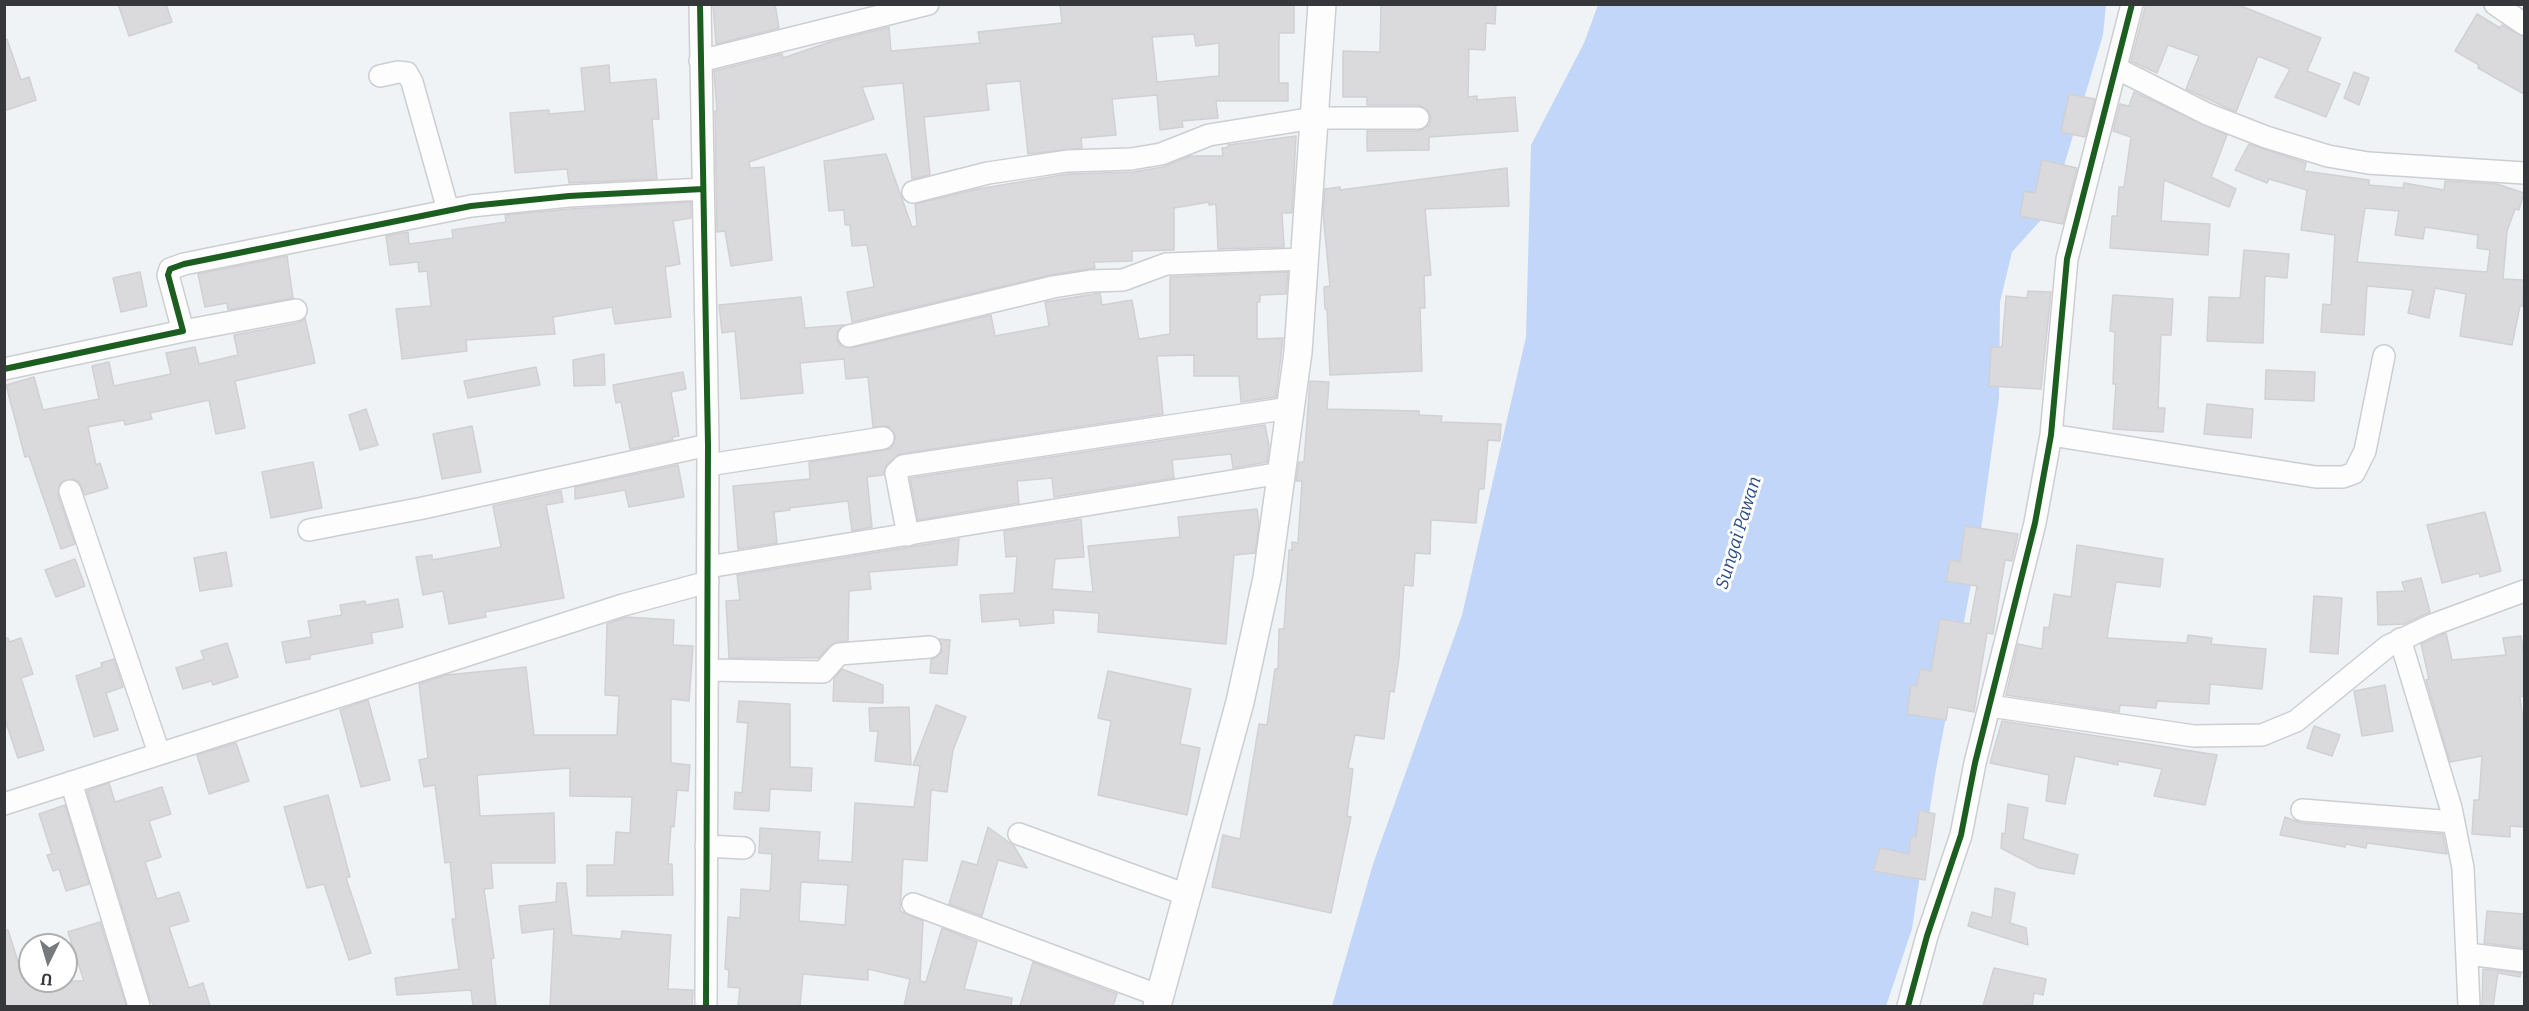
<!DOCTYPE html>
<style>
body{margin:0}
#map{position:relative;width:2529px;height:1011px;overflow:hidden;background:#f0f3f6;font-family:Bitter,serif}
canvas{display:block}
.frame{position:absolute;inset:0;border:6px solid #36373a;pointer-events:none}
.north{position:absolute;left:18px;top:933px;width:60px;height:60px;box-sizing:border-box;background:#fff;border:2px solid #afafb0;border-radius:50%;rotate:185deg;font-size:16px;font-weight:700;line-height:24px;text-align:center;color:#36373a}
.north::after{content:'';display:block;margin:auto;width:21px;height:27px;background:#77797c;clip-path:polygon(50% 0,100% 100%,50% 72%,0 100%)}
</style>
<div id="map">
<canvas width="2529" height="1011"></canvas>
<div class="frame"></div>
<div class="north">U</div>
</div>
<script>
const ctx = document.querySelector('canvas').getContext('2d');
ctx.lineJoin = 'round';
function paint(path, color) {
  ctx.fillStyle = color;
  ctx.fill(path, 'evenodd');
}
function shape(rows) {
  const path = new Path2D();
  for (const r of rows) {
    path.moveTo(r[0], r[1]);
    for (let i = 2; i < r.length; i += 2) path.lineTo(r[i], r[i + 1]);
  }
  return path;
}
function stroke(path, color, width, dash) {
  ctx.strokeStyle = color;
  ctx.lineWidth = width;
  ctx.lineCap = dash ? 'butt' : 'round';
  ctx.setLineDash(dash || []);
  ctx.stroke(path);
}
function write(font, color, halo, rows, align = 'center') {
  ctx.font = font + ' Bitter,serif';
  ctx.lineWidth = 6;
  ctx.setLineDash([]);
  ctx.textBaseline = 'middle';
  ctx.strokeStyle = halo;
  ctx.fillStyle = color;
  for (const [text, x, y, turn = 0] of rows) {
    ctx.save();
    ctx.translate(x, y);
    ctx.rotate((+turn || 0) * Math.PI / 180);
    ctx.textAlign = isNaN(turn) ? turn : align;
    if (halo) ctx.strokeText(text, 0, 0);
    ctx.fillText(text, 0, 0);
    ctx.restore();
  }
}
paint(shape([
 [1598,5,2106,5,2103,35,2051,209,2012,252,2000,302,1999,398,1980,537,1935,775,1912,929,1886,1006,1332,1006,1373,864,1462,615,1526,337,1531,145,1584,43]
]), '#c1d6f9');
const building = shape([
 [118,4,166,4,172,22,129,36,118,4],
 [713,4,775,4,779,28,716,44,713,4],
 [1060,4,1294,4,1294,33,1279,33,1279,83,1288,83,1288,101,1216,101,1218,118,1182,121,1183,127,1160,130,1157,95,1112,99,1116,135,1081,138,1082,148,1028,154,1020,81,986,84,989,110,924,117,930,175,912,179,903,83,862,87,874,119,749,162,750,168,764,167,772,260,731,266,725,231,717,232,715,111,717,111,714,71,782,54,783,58,833,41,889,27,891,51,980,43,978,32,1062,23,1060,4],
 [1194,34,1196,46,1219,43,1219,76,1157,82,1152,37,1194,34],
 [1381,4,1496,4,1495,24,1486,23,1485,50,1469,49,1468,97,1477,96,1477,100,1515,97,1518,131,1429,137,1429,150,1367,151,1367,131,1419,131,1429,125,1431,119,1429,111,1419,105,1367,105,1367,97,1343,97,1343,51,1380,52,1381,4],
 [2146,4,2236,4,2321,38,2307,71,2340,84,2326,117,2275,97,2290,69,2258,56,2236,112,2186,89,2199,56,2168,45,2157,73,2131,61,2146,4],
 [2477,14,2500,28,2502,25,2524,37,2524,94,2478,68,2479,65,2455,51,2477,14],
 [7,39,21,80,29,77,36,100,4,111,4,40,7,39],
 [609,65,610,83,656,79,659,119,652,119,657,179,569,183,567,169,515,173,510,113,549,110,549,114,585,111,581,68,609,65],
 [2354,72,2369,78,2359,105,2344,98,2354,72],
 [2134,92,2227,135,2211,177,2236,189,2229,207,2164,180,2161,221,2210,224,2208,255,2110,248,2112,216,2117,216,2119,187,2124,187,2131,137,2113,131,2120,104,2129,106,2134,92],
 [2069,94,2095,99,2085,137,2061,132,2069,94],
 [1296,136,1292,213,1282,213,1284,247,1218,249,1216,204,1209,205,1209,202,1174,208,1174,250,1132,251,1132,261,1094,262,1095,268,1050,275,852,322,847,292,874,287,867,245,852,246,850,225,845,225,844,210,829,211,824,161,886,154,912,227,917,226,915,204,978,189,1068,174,1133,172,1163,167,1190,156,1223,156,1222,148,1229,147,1228,145,1296,136],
 [2249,144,2306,163,2304,171,2369,180,2369,185,2403,188,2404,183,2444,190,2445,181,2497,184,2524,193,2519,210,2515,209,2507,231,2503,279,2524,280,2523,306,2520,306,2512,345,2460,336,2466,294,2435,288,2429,318,2408,313,2413,290,2367,286,2364,335,2321,332,2323,304,2331,305,2335,235,2301,230,2307,190,2269,179,2267,183,2235,170,2249,144],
 [2365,208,2399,211,2395,235,2423,239,2425,227,2478,235,2477,248,2490,250,2487,272,2357,262,2365,208],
 [2042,160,2077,168,2063,224,2020,216,2024,191,2035,193,2042,160],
 [1507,168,1509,206,1425,209,1431,275,1424,276,1425,308,1420,308,1422,371,1330,375,1327,309,1325,309,1324,287,1330,286,1323,213,1325,189,1340,187,1340,190,1507,168],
 [691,202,691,218,673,221,680,264,665,267,671,317,615,324,612,307,553,317,555,334,466,340,467,351,402,359,396,309,431,306,427,271,419,272,418,262,390,265,386,236,408,232,409,244,453,238,452,230,506,222,505,215,570,209,691,202],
 [2244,250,2289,254,2287,278,2265,276,2263,343,2207,341,2209,297,2240,298,2244,250],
 [287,256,293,298,228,310,227,303,205,307,198,274,287,256],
 [140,272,147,306,121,312,113,278,140,272],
 [1288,272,1286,294,1260,295,1260,302,1257,302,1257,339,1283,338,1276,397,1241,402,1239,376,1194,376,1194,355,1157,356,1163,414,900,454,887,464,883,475,867,477,872,527,852,531,848,501,789,508,790,510,774,512,777,543,738,549,733,486,810,479,809,462,886,450,891,448,896,437,888,426,873,427,868,377,846,379,844,359,800,363,803,393,741,399,735,331,722,333,719,305,801,297,805,328,844,325,837,332,837,340,840,345,851,348,991,315,995,336,1049,326,1045,302,1100,293,1102,305,1132,300,1139,339,1170,334,1170,277,1288,272],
 [2028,291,2051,292,2041,389,1989,386,1991,347,2002,347,2006,296,2027,298,2028,291],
 [2113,295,2173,299,2171,335,2161,335,2158,408,2165,408,2163,432,2113,429,2116,384,2113,384,2115,332,2110,331,2113,295],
 [305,318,315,363,235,381,245,428,216,434,209,400,150,413,152,419,125,425,124,420,88,427,96,465,100,463,108,488,85,495,79,482,73,479,60,483,58,495,75,544,61,549,29,456,25,457,6,385,34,377,43,410,99,399,92,366,109,362,114,386,171,374,166,353,195,347,199,364,238,355,234,335,298,323,305,318],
 [604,354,605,385,574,386,573,360,604,354],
 [536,367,540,385,468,398,464,381,536,367],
 [2266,370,2315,372,2314,401,2265,399,2266,370],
 [683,372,686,389,671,392,679,436,672,437,673,440,630,449,621,402,616,403,613,385,683,372],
 [1310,381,1329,382,1327,409,1419,411,1419,415,1442,416,1441,422,1501,424,1500,441,1488,440,1484,489,1479,489,1476,523,1431,520,1430,554,1415,553,1413,586,1404,585,1399,658,1394,692,1390,691,1384,739,1355,735,1348,768,1353,769,1347,816,1351,817,1331,913,1212,887,1223,835,1240,839,1259,724,1267,725,1275,669,1278,669,1279,629,1284,629,1289,550,1292,550,1292,542,1298,543,1302,481,1296,481,1299,462,1304,462,1310,381],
 [2207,404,2253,409,2251,438,2204,434,2207,404],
 [366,409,378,445,360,450,349,415,366,409],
 [1265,425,1269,446,1267,462,1233,468,1231,454,1172,460,1174,478,1054,497,1052,478,1017,481,1019,503,918,520,910,478,1265,425],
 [472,426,481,472,442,479,433,434,472,426],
 [313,462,322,508,271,518,262,472,313,462],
 [678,465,684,497,629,507,625,490,575,499,575,487,678,465],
 [561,491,563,502,546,505,564,598,485,612,486,617,449,624,443,591,423,595,416,557,432,555,432,560,501,547,493,506,561,491],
 [1257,509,1259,523,1255,553,1234,555,1226,644,1098,632,1099,613,1053,610,1054,623,1020,626,1019,619,982,622,980,595,1014,593,1017,556,1006,557,1004,531,1081,519,1084,557,1055,559,1052,589,1093,592,1088,546,1180,537,1178,517,1257,509],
 [2485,512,2501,571,2480,577,2479,573,2442,583,2427,525,2485,512],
 [1965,526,2018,534,2012,561,2005,560,1993,634,1987,633,1974,712,1948,707,1946,720,1907,714,1911,685,1917,686,1920,669,1931,671,1940,619,1970,624,1977,586,1946,581,1950,560,1960,562,1965,526],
 [959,539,957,565,869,572,871,589,849,591,848,641,830,645,819,658,729,658,726,601,740,600,737,575,959,539],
 [2077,545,2163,559,2160,587,2116,582,2107,638,2187,643,2188,635,2212,638,2211,644,2266,649,2262,689,2210,684,2209,704,2157,701,2156,708,2120,705,2119,712,2006,695,2018,644,2042,649,2044,627,2049,628,2054,594,2071,597,2077,545],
 [226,552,232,586,200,591,194,558,226,552],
 [75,559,85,586,56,597,45,570,75,559],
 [2421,578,2430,612,2404,624,2378,625,2377,592,2405,591,2402,582,2421,578],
 [2314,596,2342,598,2338,654,2310,652,2314,596],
 [398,599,403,627,371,633,373,643,310,655,310,659,286,663,282,642,311,637,308,621,342,615,340,605,365,601,366,605,398,599],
 [626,617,674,620,673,645,693,646,689,701,671,699,671,763,690,765,688,791,677,790,674,827,671,826,668,864,672,864,673,895,587,896,587,865,614,865,616,832,630,833,632,797,570,796,570,768,477,775,480,816,554,813,555,863,491,863,493,888,484,889,494,958,491,959,496,1006,473,1006,471,990,397,995,395,978,459,969,452,919,456,919,450,862,445,863,435,785,424,787,419,760,428,758,419,684,446,675,526,667,534,735,617,735,619,696,605,695,607,624,626,617],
 [2446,633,2452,660,2506,655,2503,638,2521,636,2524,657,2524,696,2520,697,2524,729,2524,827,2510,826,2510,837,2472,834,2474,800,2479,800,2482,756,2450,762,2426,680,2429,679,2421,644,2446,633],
 [8,638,9,642,21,638,33,674,21,678,44,750,18,758,4,717,4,639,8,638],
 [939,639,950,640,947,674,930,673,931,660,942,652,939,639],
 [227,643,238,677,213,685,211,681,183,689,176,668,204,659,201,651,227,643],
 [114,659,123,687,106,693,118,730,94,737,76,676,102,667,101,663,114,659],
 [842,669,883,685,883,703,833,701,834,678,842,669],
 [1108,671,1191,689,1180,744,1200,748,1187,815,1098,795,1111,721,1098,718,1108,671],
 [2385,685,2393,731,2362,736,2354,691,2385,685],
 [368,700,390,780,361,787,340,710,368,700],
 [739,701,790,704,790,767,812,768,811,791,770,789,769,811,734,809,735,792,742,793,748,723,737,722,739,701],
 [936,705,966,717,953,750,947,792,931,790,927,861,903,859,900,911,923,921,920,981,926,982,942,928,977,942,964,989,1012,998,1011,1006,904,1006,910,979,868,969,868,980,803,974,800,1006,738,1006,740,988,728,987,729,970,725,969,728,917,740,918,741,889,770,891,772,854,759,853,760,828,820,832,818,860,852,862,855,803,914,807,920,766,913,765,936,705],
 [801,882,848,885,845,925,799,921,801,882],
 [909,707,911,765,875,761,878,731,870,731,869,708,909,707],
 [2002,721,2217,755,2205,805,2154,796,2162,769,2118,761,2118,765,2075,756,2065,804,2046,801,2049,775,1990,763,2002,721],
 [2314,726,2340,735,2332,756,2307,748,2314,726],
 [236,743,249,781,209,794,197,755,236,743],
 [109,783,115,802,162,787,171,814,149,821,161,857,145,862,157,899,179,892,189,921,169,927,189,988,203,983,210,1006,154,1006,150,999,87,791,109,783],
 [328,795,350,877,346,878,371,953,349,960,324,884,307,888,284,807,328,795],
 [2008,804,2028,808,2023,839,2078,855,2074,874,2039,868,2001,848,2002,833,2005,834,2008,804],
 [65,805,89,884,66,891,59,869,53,871,47,855,52,854,39,814,65,805],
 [1919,810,1935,814,1925,880,1873,871,1880,848,1909,854,1911,836,1916,837,1919,810],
 [2285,817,2301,823,2443,834,2447,854,2367,843,2366,848,2346,844,2345,847,2280,835,2285,817],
 [988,827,1014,846,1027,868,998,860,982,916,949,904,962,861,977,865,988,827],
 [557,883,566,883,572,935,621,939,622,931,671,935,668,989,693,990,692,1006,550,1006,554,929,522,933,519,906,556,902,557,883],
 [1995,888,2015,893,2010,923,2026,928,2028,945,1968,926,1972,912,1992,918,1995,888],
 [2487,911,2524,914,2523,948,2484,943,2487,911],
 [100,922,126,1006,4,1006,4,931,8,930,23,977,30,975,30,981,84,981,68,932,100,922],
 [1033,962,1117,994,1113,1006,1020,1006,1033,962],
 [1994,968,2046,979,2043,995,2034,993,2032,1006,1983,1006,1994,968],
 [2483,969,2521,973,2520,977,2498,973,2493,1006,2482,1006,2483,969]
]);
paint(building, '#dadadc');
stroke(building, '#d1d0d2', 1.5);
const minor = shape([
 [700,4,708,445,706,1006],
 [2495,4,2524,24],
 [700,61,928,4],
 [2116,68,2207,114,2266,137,2328,156,2368,163,2524,173],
 [380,76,398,72,407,73,412,82,448,210],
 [913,192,988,173,1035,166,1067,161,1131,159,1161,154,1209,135,1314,118,1418,118],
 [183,331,296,310],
 [849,336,1053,287,1091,281,1123,280,1166,264,1304,259],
 [4,369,183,331,168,275,170,269,184,264,471,206,569,196,703,189],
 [2051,435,2316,477,2343,477,2354,473,2365,451,2384,356],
 [708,465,883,438],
 [70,491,159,753],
 [309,530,423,508,708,445],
 [908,535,896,473,903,466,1290,408],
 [708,567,1281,473],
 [2400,639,2451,808,2463,868,2469,1006],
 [708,670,823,672,839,654,930,647],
 [1990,706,2194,736,2262,735,2296,721,2388,646,2432,625,2524,591],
 [71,782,139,1006],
 [4,804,623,605,708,582],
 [2302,810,2454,822],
 [1019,834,1187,895],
 [706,846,744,848],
 [913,904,1160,996],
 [2468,954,2524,961],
 [1908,1006,1927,936,1961,835,1975,763,2035,523,2051,435,2067,259,2132,4]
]);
const major = shape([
 [1157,1006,1240,702,1267,578,1298,352,1322,4]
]);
stroke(minor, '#ccced1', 24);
stroke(major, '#ccced1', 30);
stroke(minor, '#fdfdfe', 21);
stroke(major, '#fdfdfe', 27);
stroke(shape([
 [700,4,708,445,706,1006],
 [4,369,183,331,168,275,170,269,184,264,471,206,569,196,703,189],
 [1908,1006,1927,936,1961,835,1975,763,2035,523,2051,435,2067,259,2132,4]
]), '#1b5e20', 6);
write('italic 18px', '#2d4e89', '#fff', [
 ["Sungai Pawan",1739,533,-73]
]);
</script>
